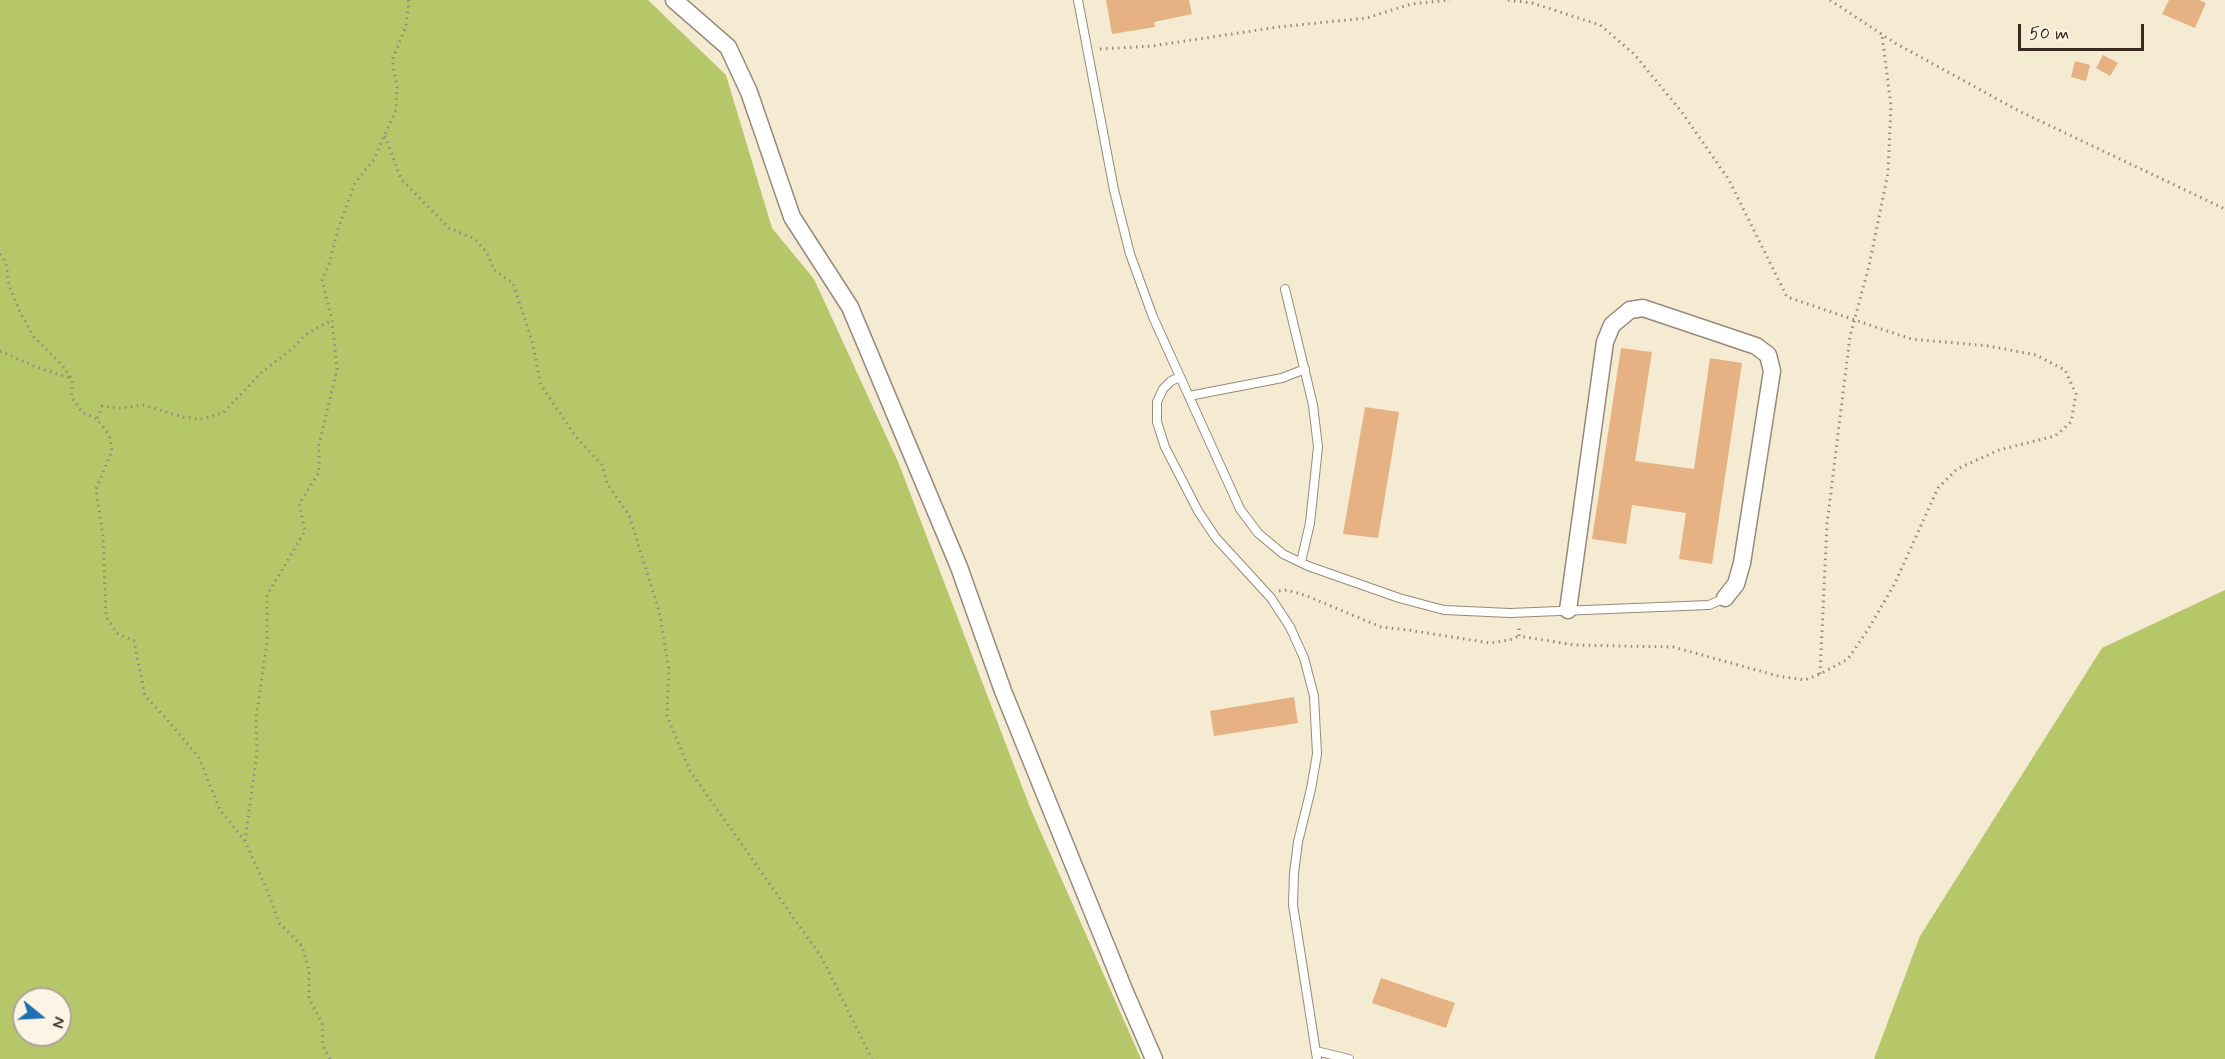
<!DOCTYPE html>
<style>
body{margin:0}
#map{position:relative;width:2225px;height:1059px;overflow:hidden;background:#f4ebd2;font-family:Mynerve,sans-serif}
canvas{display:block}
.north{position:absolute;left:12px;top:987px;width:60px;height:60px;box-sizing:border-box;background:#fcf5e5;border:2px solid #afa495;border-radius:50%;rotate:108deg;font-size:16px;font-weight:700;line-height:24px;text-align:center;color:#3b2a1e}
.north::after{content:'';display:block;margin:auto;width:21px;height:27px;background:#1f6fb2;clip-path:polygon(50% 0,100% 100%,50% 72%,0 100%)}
.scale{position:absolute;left:2018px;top:24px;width:126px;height:27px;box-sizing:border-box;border:3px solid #3b2a1e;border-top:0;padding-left:8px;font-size:18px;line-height:21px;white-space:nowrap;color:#3b2a1e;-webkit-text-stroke:4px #fcf5e5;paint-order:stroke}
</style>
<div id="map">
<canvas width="2225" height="1059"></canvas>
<div class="north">N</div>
<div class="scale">50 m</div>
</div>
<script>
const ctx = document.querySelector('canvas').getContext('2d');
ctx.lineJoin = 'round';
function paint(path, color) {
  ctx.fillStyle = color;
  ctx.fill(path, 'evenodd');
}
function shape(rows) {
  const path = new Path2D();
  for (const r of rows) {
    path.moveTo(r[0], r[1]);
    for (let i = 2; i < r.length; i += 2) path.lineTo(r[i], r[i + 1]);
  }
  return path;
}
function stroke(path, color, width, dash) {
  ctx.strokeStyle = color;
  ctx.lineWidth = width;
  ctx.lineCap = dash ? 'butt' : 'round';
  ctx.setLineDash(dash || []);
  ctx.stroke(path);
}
paint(shape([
 [0,0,648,0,726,75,772,228,814,279,899,464,1031,810,1141,1059,0,1059],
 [24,999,60,999,60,1035,24,1035],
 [2225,590,2225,1059,1874,1059,1920,936,2102,648]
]), '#b6c76a');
paint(shape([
 [1106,0,1189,0,1192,14,1154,22,1155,27,1112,34],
 [2169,0,2199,0,2206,3,2195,28,2162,14],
 [2103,55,2118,63,2110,76,2096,68],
 [2075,61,2090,65,2086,81,2071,77],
 [1621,348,1652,352,1635,461,1694,469,1710,358,1742,363,1712,564,1679,559,1686,513,1632,505,1626,544,1592,539],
 [1365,407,1399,412,1378,538,1343,534],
 [1294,697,1298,723,1214,736,1210,711],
 [1381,978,1455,1003,1446,1028,1372,1003]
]), '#e6b284');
const service = shape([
 [1078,0,1114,190,1130,254,1153,317,1240,509,1258,533,1283,554,1308,566,1399,598,1444,610,1510,613,1709,605,1725,598],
 [1285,289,1313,405,1318,447,1310,523,1301,562],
 [1180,377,1171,381,1163,389,1157,402,1157,422,1165,447,1198,511,1216,538,1271,598,1290,627,1304,658,1314,696,1317,754,1311,789,1298,842,1294,873,1293,905,1317,1059],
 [1189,396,1282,378,1305,369],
 [1316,1051,1349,1059]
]);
const minor = shape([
 [674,0,728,47,749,92,792,217,850,307,959,567,1003,691,1125,992,1154,1059],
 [1568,610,1605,342,1612,325,1630,310,1643,308,1756,346,1768,355,1772,371,1742,563,1736,584,1725,598]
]);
stroke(service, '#988a78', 10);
stroke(minor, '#988a78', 19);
stroke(shape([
 [1508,0,1532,3,1600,25,1634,54,1681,111,1729,180,1787,297,1911,339,1989,346,2036,355,2065,370,2076,394,2071,422,2055,436,1999,450,1957,469,1938,488,1895,583,1869,628,1848,659,1820,674,1805,680,1778,676,1673,647,1574,645,1519,636,1519,624],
 [1830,0,1895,43,2019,111,2225,209],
 [1100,49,1152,46,1278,27,1367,18,1411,4,1450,0],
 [385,136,401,179,449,228,475,239,487,253,494,270,513,283,532,341,541,385,576,437,602,465,607,483,629,515,659,611,669,669,667,716,690,771,822,958,872,1059],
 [0,254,6,263,9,285,20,312,34,337,62,365,72,379,72,398,82,412,97,419],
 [0,351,36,367,70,378],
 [1279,591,1287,590,1307,596,1381,627,1408,630,1490,643,1510,640,1519,636],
 [1820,674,1827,524,1850,336,1869,266,1888,173,1891,106,1882,35],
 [245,841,257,753,256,718,267,642,267,595,305,531,299,504,319,472,319,445,337,369,332,320,322,280,330,261,338,229,355,183,374,159,396,110,397,87,392,61,406,26,409,3,408,0],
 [330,1059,323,1046,322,1023,309,999,309,970,302,946,279,923,268,892,245,841,220,810,199,758,166,718,145,696,134,641,118,634,106,617,103,536,96,489,112,451,109,435,97,419,102,406,120,408,143,405,183,417,201,419,223,413,262,372,292,349,305,335,332,320]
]), '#988a78', 3, [1.5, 4.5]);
stroke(service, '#fff', 8);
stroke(minor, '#fff', 16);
</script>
